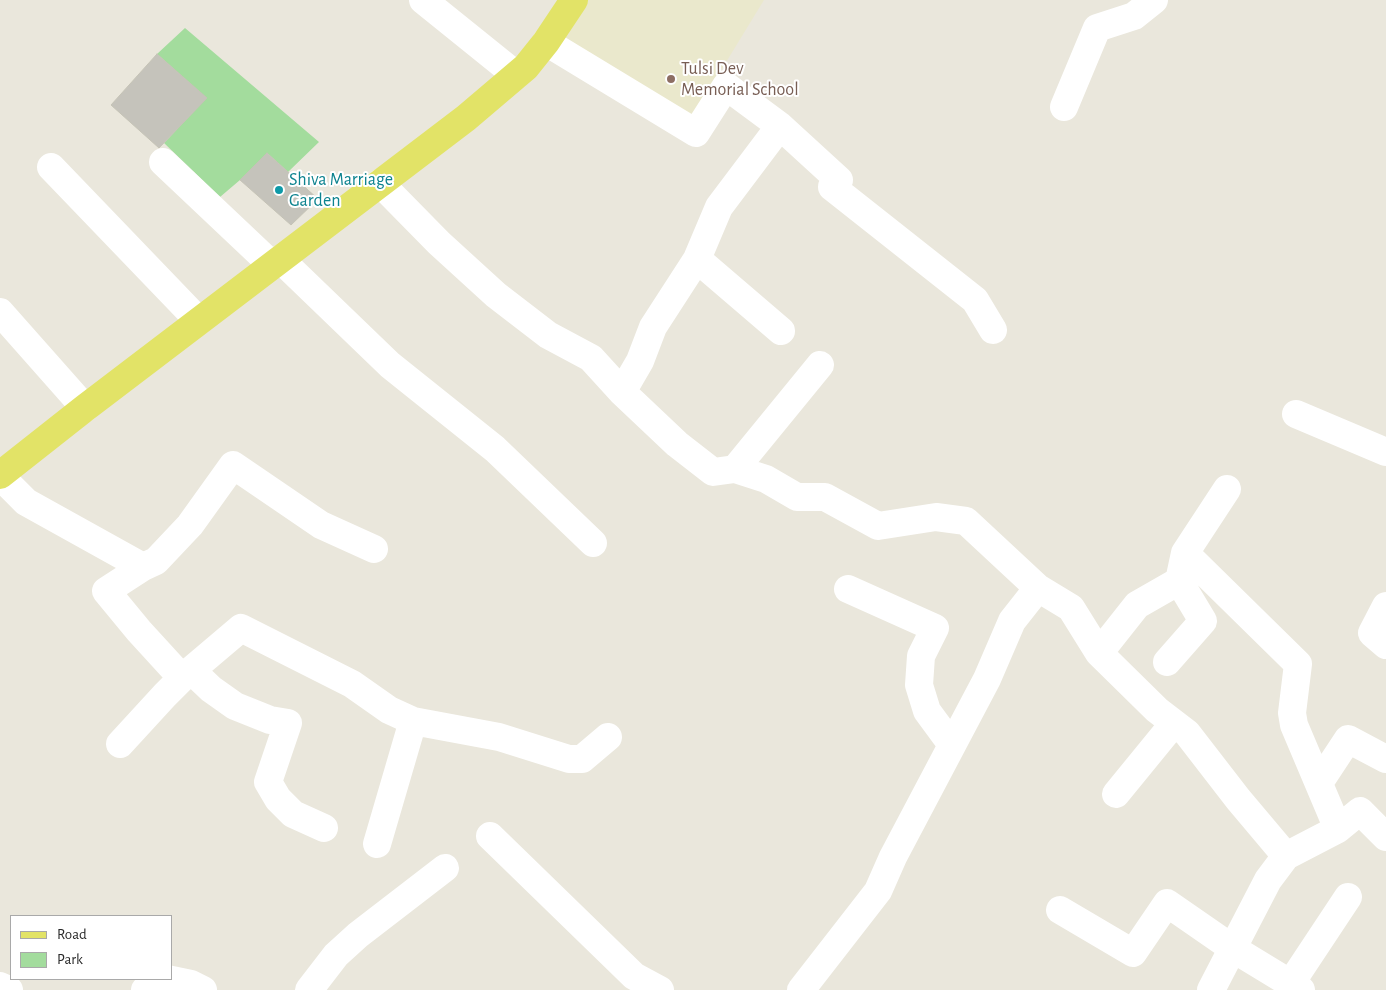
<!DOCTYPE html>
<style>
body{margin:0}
#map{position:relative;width:1386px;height:990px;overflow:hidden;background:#eae7dc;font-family:"Alegreya Sans",sans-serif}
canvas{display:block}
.legend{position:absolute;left:10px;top:915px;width:162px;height:65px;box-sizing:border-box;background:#fff;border:1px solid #a9a9a9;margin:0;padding:6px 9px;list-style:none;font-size:15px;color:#292929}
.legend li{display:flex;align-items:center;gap:10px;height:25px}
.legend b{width:25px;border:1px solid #a9a9a9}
</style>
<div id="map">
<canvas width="1386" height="990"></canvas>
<ul class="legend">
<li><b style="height:6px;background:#e2e367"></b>Road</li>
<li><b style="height:14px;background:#a3dc9d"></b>Park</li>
</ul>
</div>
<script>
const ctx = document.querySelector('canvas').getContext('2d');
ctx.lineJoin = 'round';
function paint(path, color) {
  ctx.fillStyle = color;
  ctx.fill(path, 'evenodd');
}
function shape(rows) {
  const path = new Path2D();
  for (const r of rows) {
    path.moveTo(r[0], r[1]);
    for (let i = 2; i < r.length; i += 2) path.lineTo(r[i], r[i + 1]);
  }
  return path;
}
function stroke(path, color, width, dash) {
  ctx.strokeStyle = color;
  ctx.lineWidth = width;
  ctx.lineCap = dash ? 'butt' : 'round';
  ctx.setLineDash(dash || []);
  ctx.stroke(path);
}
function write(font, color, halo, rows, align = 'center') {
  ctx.font = font + ' "Alegreya Sans",sans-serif';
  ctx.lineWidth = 4;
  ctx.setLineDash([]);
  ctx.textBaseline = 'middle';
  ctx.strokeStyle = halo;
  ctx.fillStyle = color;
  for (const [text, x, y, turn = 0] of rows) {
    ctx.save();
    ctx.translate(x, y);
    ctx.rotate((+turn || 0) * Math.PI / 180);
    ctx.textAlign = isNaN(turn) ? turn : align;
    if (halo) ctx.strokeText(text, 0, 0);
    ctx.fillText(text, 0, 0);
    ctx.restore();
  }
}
paint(shape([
 [588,0,764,0,692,118,562,39]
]), '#eae8cc');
paint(shape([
 [185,28,319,142,288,172,267,153,240,180,220,197,164,143,206,98,157,54]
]), '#a3dc9d');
const building = shape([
 [157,54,207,98,159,148,111,105,157,54],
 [267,153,318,199,291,225,240,180,267,153]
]);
paint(building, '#c5c3bb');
stroke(building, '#c5c3b6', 1);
stroke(shape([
 [423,0,516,75],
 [546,42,696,133,726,86,780,126,839,180,832,187,975,300,993,330],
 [1064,107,1097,28,1134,16,1154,0],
 [163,162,272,265],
 [51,167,199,321],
 [380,183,439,243,496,295,548,335,591,358,622,392,677,444,713,472,735,469,766,479,797,497,825,497,878,526,936,517,966,521,1038,588,1071,608,1099,653,1157,710,1187,733,1238,799,1286,856],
 [280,259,390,365,495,449,593,543],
 [697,259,781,331],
 [0,312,85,408],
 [622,392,640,361,653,327,697,259,719,207,780,126],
 [1296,414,1386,452],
 [735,469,820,365],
 [0,476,26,502,143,567,156,561,190,525,233,465,321,525,374,549],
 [1185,553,1298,664,1292,713,1294,725,1338,829],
 [143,567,106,591,139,631,182,678],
 [848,589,935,628,921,656,919,685,927,711,952,745],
 [1386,606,1372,633,1386,645],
 [1099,653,1137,605,1179,581,1185,553,1227,489],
 [1167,662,1203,621,1179,581],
 [191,670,211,689,235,706,270,720,288,723,268,782,278,799,293,814,324,828],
 [120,744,165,695,182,678,241,628,352,684,389,710,413,721,499,737,569,759,582,759,608,737],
 [1319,783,1348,739,1386,759],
 [1116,794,1174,723],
 [490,836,634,976,660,990],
 [377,844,413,721],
 [1060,910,1133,953,1167,903,1232,948,1301,990],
 [167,979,191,984,203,990],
 [1291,983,1348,897],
 [0,986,9,990],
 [145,990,165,979],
 [309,990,336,955,358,935,445,868],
 [801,990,878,891,893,857,987,679,1012,621,1038,588],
 [1211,990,1268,880,1286,856,1338,829,1360,811,1386,837]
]), '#fff', 28);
stroke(shape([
 [0,475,85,408,466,118,526,67,546,42,574,0]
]), '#e2e367', 28);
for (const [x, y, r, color] of [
 [671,79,5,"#8d6e63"],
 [279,190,5,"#0f9aa8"]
]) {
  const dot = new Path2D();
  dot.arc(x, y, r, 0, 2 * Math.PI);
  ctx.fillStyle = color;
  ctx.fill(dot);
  stroke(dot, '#fff', 2);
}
write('18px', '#785e54', '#fff', [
 ["Tulsi Dev",681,69],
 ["Memorial School",681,90]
], 'left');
write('18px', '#0d838f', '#fff', [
 ["Shiva Marriage",289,180],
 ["Garden",289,201]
], 'left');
</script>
